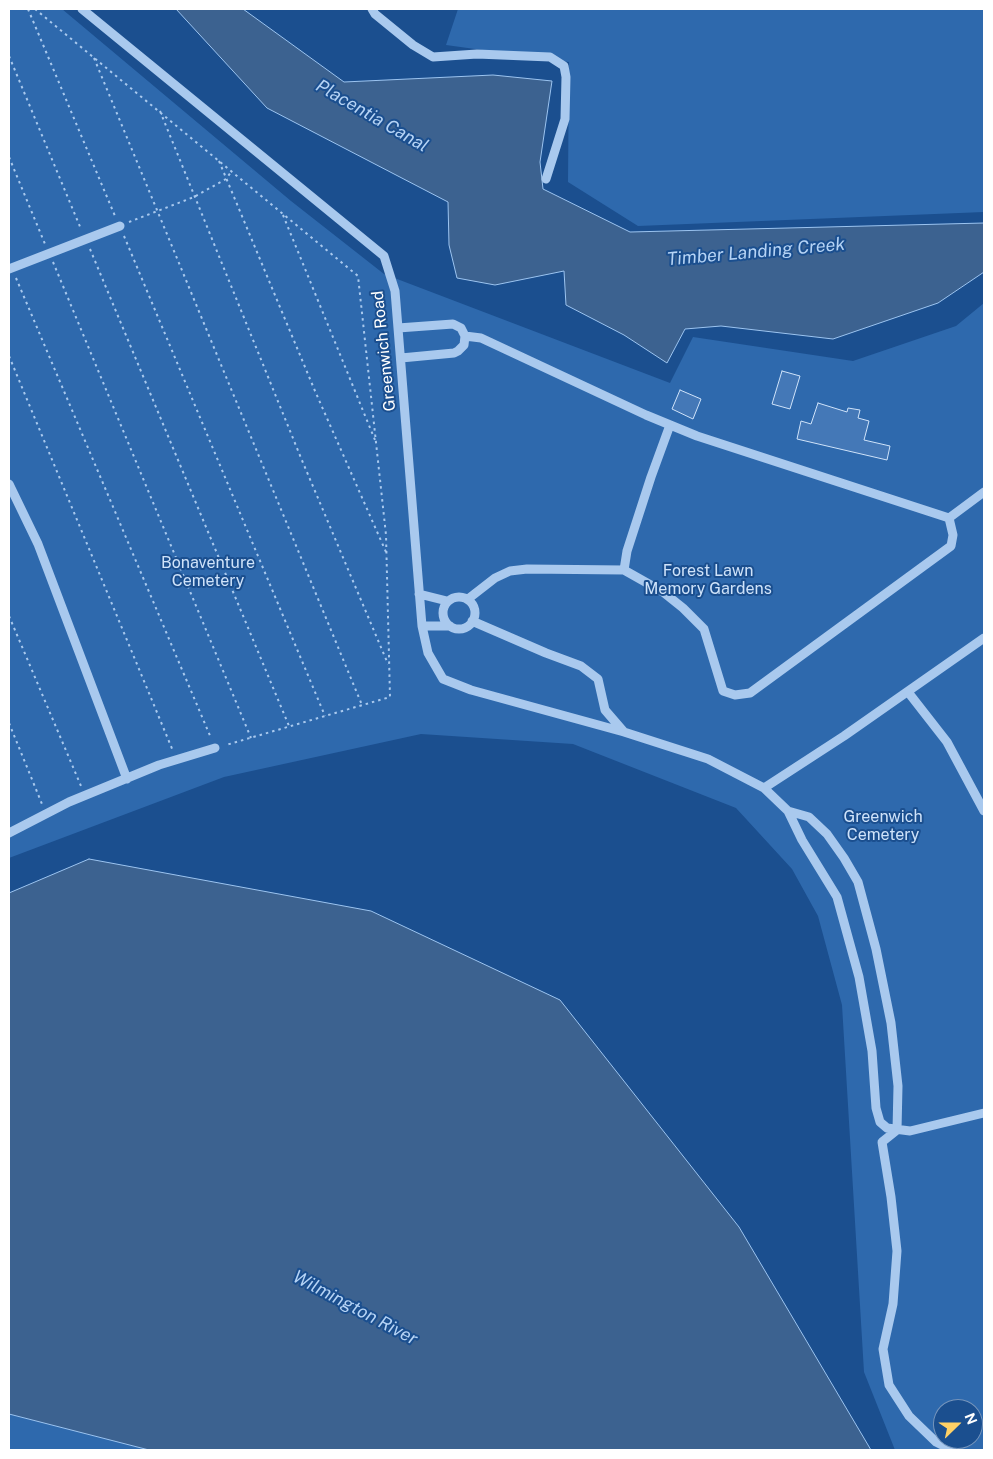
<!DOCTYPE html>
<style>
body{margin:0}
#map{position:relative;width:993px;height:1459px;overflow:hidden;background:#1b4f8f;font-family:"Public Sans",sans-serif}
canvas{display:block}
.frame{position:absolute;inset:0;border:10px solid #fff;pointer-events:none}
.north{position:absolute;left:933px;top:1399px;width:50px;height:50px;box-sizing:border-box;background:#1b4f8f;border:1px solid #7695bc;border-radius:50%;rotate:68deg;font-size:14px;font-weight:700;line-height:20px;text-align:center;color:#fff}
.north::after{content:'';display:block;margin:auto;width:18px;height:22px;background:#ffd166;clip-path:polygon(50% 0,100% 100%,50% 72%,0 100%)}
</style>
<div id="map">
<canvas width="993" height="1459"></canvas>
<div class="frame"></div>
<div class="north">N</div>
</div>
<script>
const ctx = document.querySelector('canvas').getContext('2d');
ctx.lineJoin = 'round';
function paint(path, color) {
  ctx.fillStyle = color;
  ctx.fill(path, 'evenodd');
}
function shape(rows) {
  const path = new Path2D();
  for (const r of rows) {
    if (r.length === 3) {
      path.moveTo(r[0] + r[2], r[1]);
      path.arc(r[0], r[1], r[2], 0, 2 * Math.PI);
      continue;
    }
    path.moveTo(r[0], r[1]);
    for (let i = 2; i < r.length; i += 2) path.lineTo(r[i], r[i + 1]);
  }
  return path;
}
function stroke(path, color, width, dash) {
  ctx.strokeStyle = color;
  ctx.lineWidth = width;
  ctx.lineCap = dash ? 'butt' : 'round';
  ctx.setLineDash(dash || []);
  ctx.stroke(path);
}
function write(font, color, halo, rows, align = 'center') {
  ctx.font = font + ' "Public Sans",sans-serif';
  ctx.lineWidth = 4;
  ctx.setLineDash([]);
  ctx.textBaseline = 'middle';
  ctx.strokeStyle = halo;
  ctx.fillStyle = color;
  for (const [text, x, y, turn = 0] of rows) {
    ctx.save();
    ctx.translate(x, y);
    ctx.rotate((+turn || 0) * Math.PI / 180);
    ctx.textAlign = isNaN(turn) ? turn : align;
    if (halo) ctx.strokeText(text, 0, 0);
    ctx.fillText(text, 0, 0);
    ctx.restore();
  }
}
paint(shape([
 [9,9,62,9,291,201,384,274,670,383,693,337,853,361,956,326,984,303,984,1450,895,1450,864,1372,842,1005,818,916,792,869,736,808,573,744,421,734,224,777,9,858],
 [943,1409,973,1409,973,1439,943,1439],
 [458,9,984,9,984,212,638,226,568,182,569,62,446,45],
 [9,1414,149,1450,9,1450]
]), '#2e69ad');
const water = shape([
 [176,9,243,9,344,82,493,75,552,81,540,162,543,189,630,232,984,223,984,272,938,303,833,339,721,326,685,329,667,363,624,335,566,305,564,271,495,285,457,278,449,245,448,202,267,108,176,9],
 [89,859,371,911,560,1000,739,1227,871,1450,149,1450,9,1414,9,893,89,859]
]);
paint(water, '#3c6290');
stroke(water, '#9cc4f0', 1);
const building = shape([
 [782,371,800,376,790,409,772,404,782,371],
 [680,390,701,399,693,419,672,409,680,390],
 [818,403,847,412,848,408,860,410,858,418,869,421,864,440,890,446,887,460,797,439,801,421,811,424,818,403]
]);
paint(building, '#4478b7');
stroke(building, '#cfe3fa', 1);
stroke(shape([
 [28,9,115,216],
 [35,9,358,276,386,535,390,697,226,745],
 [9,56,81,229],
 [94,58,362,705],
 [160,111,301,458,388,664],
 [9,157,45,244],
 [219,161,315,391,386,552],
 [283,215,375,440],
 [129,222,194,197,226,179,231,172],
 [124,236,325,716],
 [90,249,289,726],
 [53,262,251,738],
 [16,278,211,738],
 [9,356,173,751],
 [9,616,81,786],
 [9,723,42,804]
]), '#a9c9ee', 2, [2.5, 4]);
stroke(shape([
 [82,9,384,256,395,291,422,626,428,653,443,679,471,690,624,732],
 [372,9,375,14,413,45,433,57,477,54,550,57,564,66,566,77,565,119,546,179],
 [9,269,120,226],
 [398,328,453,324,461,328,465,336,464,345,458,351,454,353,401,358],
 [465,336,481,338,646,415,697,436,949,518,984,492],
 [9,484,38,544,127,779],
 [624,570,627,551,651,477,670,425],
 [419,594,447,601],
 [459,613,16],
 [468,599,495,578,510,571,527,569,624,570,663,592,683,608,704,629,723,691,735,695,750,693,951,546,953,535,949,518],
 [472,621,546,653,581,666,598,679,605,710,624,732,708,759,764,788,788,811,802,840,837,897,859,977,872,1051,876,1108,880,1122,887,1128,910,1131,984,1113],
 [422,626,450,626],
 [908,692,947,742,984,811],
 [764,788,844,736,984,638],
 [788,811,809,817,827,834,844,858,858,882,876,949,891,1023,898,1086,897,1130,882,1142,891,1197,897,1251,893,1304,883,1349,889,1385,909,1416,936,1442,952,1450],
 [9,833,69,802,159,765,215,748]
]), '#a9c9ee', 9);
write('16px', '#fff', '#1b4f8f', [
 ["Greenwich Road",384,351,-96]
]);
write('16px', '#cfe3fa', '#1b4f8f', [
 ["Bonaventure",208,563],
 ["Cemetery",208,581],
 ["Forest Lawn",708,571],
 ["Memory Gardens",708,589],
 ["Greenwich",883,817],
 ["Cemetery",883,835]
]);
write('italic 18px', '#b5d3f5', '#1b4f8f', [
 ["Placentia Canal",372,116,30],
 ["Timber Landing Creek",756,252,-5],
 ["Wilmington River",355,1308,28]
]);
</script>
